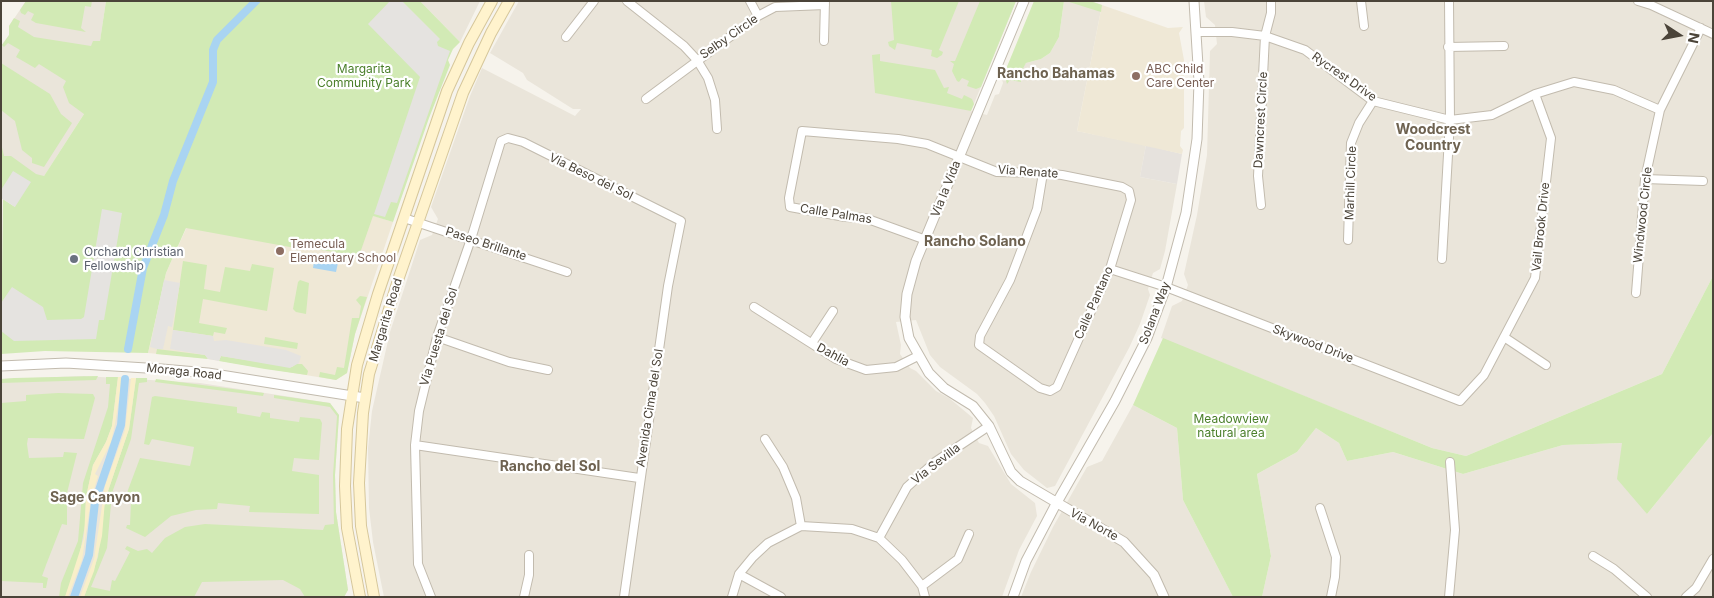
<!DOCTYPE html>
<style>
body{margin:0}
#map{position:relative;width:1714px;height:598px;overflow:hidden;background:#f6f3ec;font-family:Inter,sans-serif}
canvas{display:block}
.frame{position:absolute;inset:0;border:2px solid #4b4439;pointer-events:none}
.north{position:absolute;left:1654px;top:10px;width:50px;height:50px;-webkit-text-stroke:4px #fff;paint-order:stroke;rotate:101deg;font-size:14px;font-weight:700;line-height:20px;text-align:center;color:#4b4439}
.north::after{content:'';display:block;margin:auto;width:18px;height:22px;background:#4b4439;clip-path:polygon(50% 0,100% 100%,50% 72%,0 100%)}
</style>
<div id="map">
<canvas width="1714" height="598"></canvas>
<div class="frame"></div>
<div class="north">N</div>
</div>
<script>
const ctx = document.querySelector('canvas').getContext('2d');
ctx.lineJoin = 'round';
function paint(path, color) {
  ctx.fillStyle = color;
  ctx.fill(path, 'evenodd');
}
function shape(rows) {
  const path = new Path2D();
  for (const r of rows) {
    path.moveTo(r[0], r[1]);
    for (let i = 2; i < r.length; i += 2) path.lineTo(r[i], r[i + 1]);
  }
  return path;
}
function stroke(path, color, width, dash) {
  ctx.strokeStyle = color;
  ctx.lineWidth = width;
  ctx.lineCap = dash ? 'butt' : 'round';
  ctx.setLineDash(dash || []);
  ctx.stroke(path);
}
function write(font, color, halo, rows, align = 'center') {
  ctx.font = font + ' Inter,sans-serif';
  ctx.lineWidth = 4.5;
  ctx.setLineDash([]);
  ctx.textBaseline = 'middle';
  ctx.strokeStyle = halo;
  ctx.fillStyle = color;
  for (const [text, x, y, turn = 0] of rows) {
    ctx.save();
    ctx.translate(x, y);
    ctx.rotate((+turn || 0) * Math.PI / 180);
    ctx.textAlign = isNaN(turn) ? turn : align;
    if (halo) ctx.strokeText(text, 0, 0);
    ctx.fillText(text, 0, 0);
    ctx.restore();
  }
}
paint(shape([
 [26,1,106,1,91,103,39,184,1,160,1,46,9,35,9,26],
 [420,1,480,1,460,42],
 [519,1,1016,1,971,111,987,115,995,95,999,94,1003,83,1002,79,1009,62,1023,66,1026,63,1041,59,1050,53,1059,37,1064,1,1090,1,1102,5,1077,131,1146,145,1140,177,1177,184,1165,251,1160,269,1153,273,1148,289,1150,295,1140,324,1129,348,1055,486,1047,488,1024,470,1011,454,994,416,985,403,977,394,940,367,930,355,916,320,896,322,901,345,900,354,910,368,916,371,936,391,949,398,973,418,971,428,979,443,988,446,1011,484,1035,503,1037,516,1019,550,1002,597,384,597,373,542,369,508,368,448,372,411,390,332,420,240,432,235,438,219,431,207,470,96,482,68,575,116,581,109,573,109,527,80,523,73,490,53],
 [1204,1,1713,1,1713,276,1662,374,1466,456,1432,448,1161,338,1172,306,1182,301,1188,285,1184,274,1197,215,1207,155,1210,51,1217,44,1215,25,1206,17],
 [84,376,200,383,330,403,339,415,335,475,336,512,348,590,344,597,1,597,1,379],
 [1133,405,1177,428,1183,500,1233,597,1021,597,1031,572,1053,527,1087,467,1102,461],
 [1316,428,1339,443,1347,461,1393,452,1463,474,1563,445,1622,443,1647,514,1713,433,1713,597,1262,597,1271,556,1257,474,1297,452]
]), '#eae5da');
paint(shape([
 [1146,145,1182,154,1177,184,1140,177]
]), '#e6e2dd');
paint(shape([
 [1102,5,1168,28,1183,27,1179,33,1184,60,1184,128,1181,131,1180,146,1183,150,1182,154,1077,131],
 [371,215,393,222,355,334,347,373,336,380,202,358,148,353,166,273,190,220]
]), '#efe8d6');
paint(shape([
 [26,1,92,1,91,7,85,6,82,23,81,28,86,32,36,23,31,20,34,14,28,11,25,15,21,13,20,10],
 [106,1,420,1,460,42,453,49,448,60,450,65,429,118,393,222,373,216,359,256,308,248,306,250,186,228,166,273,148,353,45,351,1,354,3,199,15,207,1,189,1,143,4,156,11,156,36,174,44,176,84,114,69,103,63,87,66,81,39,64,35,68,16,57,20,50,8,43,4,47,2,45,9,35,9,26,14,18,20,21,18,27,34,37,91,46,93,41,100,41],
 [891,1,959,1,939,50,943,52,942,55,937,58,931,56,932,50,897,43,895,50,889,46,888,42,894,40],
 [980,1,1016,1,981,87,976,89,967,86,969,81,962,78,959,82,957,81,952,71,954,64,950,61,955,61],
 [1034,1,1064,1,1059,37,1050,53,1041,59,1026,63,1021,72,1021,82,1010,80,1007,84,1004,74],
 [1066,1,1090,1,1102,5,1101,12],
 [880,54,880,61,935,70,944,88,949,87,947,93,962,99,964,95,972,99,974,104,971,111,875,93,872,55],
 [1,63,50,94,61,114,72,123,44,167,32,163,32,158,22,150,15,121,1,110],
 [183,261,207,265,204,289,220,292,225,267,250,271,252,264,274,268,267,311,203,299,199,323,227,328,225,334,214,332,213,336,173,330],
 [1713,276,1713,433,1647,514,1617,479,1622,443,1563,445,1463,474,1393,452,1347,461,1339,443,1316,428,1297,452,1257,474,1271,556,1262,597,1233,597,1183,500,1177,428,1133,405,1163,338,1432,448,1466,456,1662,374],
 [300,280,309,283,306,314,296,312,293,309,298,282],
 [360,296,367,297,355,334,347,373,336,380,319,377,320,372,335,375,337,367,344,368,352,318,359,318,361,306,356,300],
 [265,337,298,343,297,349,264,344],
 [157,349,205,355,208,359,156,354],
 [221,356,292,367,296,364,302,364,308,371,307,375,265,369,219,361],
 [98,376,96,380,1,383,1,379,14,378],
 [106,377,118,377,112,426,106,442,93,465,86,497,85,525,79,558,65,597,59,597,61,583,78,541,83,483,108,407,110,384,106,384],
 [136,378,147,378,147,382,139,383,131,439,112,493,107,548,91,587,110,591,112,580,115,581,130,552,125,549,127,546,138,551,147,549,152,553,165,538,185,527,205,524,323,530,325,525,334,524,333,475,337,416,330,407,274,398,274,395,330,403,339,415,335,475,336,512,348,590,344,597,305,597,300,589,283,580,202,582,194,597,84,597,98,557,105,500,129,429],
 [156,379,264,393,263,396,155,382],
 [58,393,93,394,95,398,84,439,28,438,27,444,29,458,63,457,64,452,77,453,67,493,67,525,62,524,46,565,42,576,48,578,46,588,43,588,43,583,1,581,1,403,26,401,26,395],
 [155,396,237,407,237,413,260,417,262,412,270,413,270,418,299,422,300,417,320,419,322,423,319,460,294,458,292,471,319,475,319,514,249,512,250,506,218,503,217,509,196,510,171,516,145,537,126,528,127,525,130,525,131,501,125,498,140,458,190,466,192,458,194,447,152,439,149,445,144,444,152,397]
]), '#d2eab5');
paint(shape([
 [118,377,121,377,121,386,115,424,111,442,95,474,98,476,91,499,82,560,68,597,65,597,84,538,86,497,93,465,106,442,112,426],
 [131,378,136,378,129,429,105,500,102,536,94,571,84,597,80,597,94,559,105,486,125,430]
]), '#f9efc9');
paint(shape([
 [390,1,402,1,440,39,437,42,438,46,450,51,397,203,391,202,385,217,374,214,420,77,368,24],
 [13,171,31,182,15,207,1,198,1,190],
 [102,209,122,213,104,320,99,320,96,339,14,341,1,331,1,303,12,287,43,307,47,320,81,319,84,317],
 [164,280,180,283,172,327,168,326,163,349,157,349,150,347],
 [173,330,213,336,214,341,226,340,286,350,301,356,299,363,290,368,221,356,219,361,208,359,205,355,170,349]
]), '#e5e3e0');
paint(shape([
 [315,254,339,258,336,272,313,268]
]), '#a9d4f2');
stroke(shape([
 [128,349,143,268,164,215,173,181,213,82,213,50,217,40,256,1],
 [74,597,89,555,95,502,121,425,125,379]
]), '#a9d4f2', 8);
const minor = shape([
 [627,1,684,46,697,60,708,78,715,100,717,129],
 [750,1,758,16],
 [1361,1,1364,26],
 [1638,1,1651,5,1713,34],
 [1197,32,1232,32,1265,36,1305,50,1373,101,1450,120,1492,115,1535,94,1574,82,1614,90,1660,110],
 [566,37,594,1],
 [824,41,825,1],
 [1448,47,1504,46],
 [646,99,758,16,775,7,825,5],
 [1645,179,1703,181],
 [1261,205,1258,176,1265,36,1271,13,1271,1],
 [404,218,567,272],
 [926,240,865,218,845,217,790,207,789,198,802,131,898,139,927,144,997,172,1043,173,1062,175,1122,187,1129,191,1131,200,1110,269,1057,387,1050,391,1040,388,979,345,980,336,1010,280,1037,209,1043,173],
 [1348,240,1351,143,1359,123,1373,101],
 [1442,259,1450,120,1449,1],
 [1110,269,1166,287,1460,401,1484,375,1535,278,1551,138,1535,94],
 [1636,293,1645,179,1660,110,1701,28],
 [754,307,836,359,866,370,896,367,918,356],
 [437,337,509,362,548,370],
 [1504,337,1546,365],
 [812,343,833,311],
 [765,439,783,467,796,498,801,526],
 [415,445,639,478],
 [1320,508,1336,557,1335,577,1331,597],
 [879,538,907,487,935,462,989,426],
 [1593,556,1614,569,1647,597],
 [739,574,781,597],
 [922,586,958,559,969,534],
 [431,597,418,564,415,445,419,411,437,337,471,239,501,141,508,138,523,142,681,221,668,286,624,597],
 [524,597,529,575,529,555],
 [732,597,739,574,753,557,768,543,801,526,852,529,879,538,902,560,922,586,925,597],
 [1449,597,1455,530,1450,462],
 [1686,597,1696,588,1713,559]
]);
const tertiary = shape([
 [1024,1,916,261,907,294,905,317,909,338,929,373,944,388,973,406,989,426,1011,472,1020,481,1124,542,1154,575,1164,597],
 [1,366,66,363,162,369,208,373,365,398],
 [1013,597,1026,561,1056,504,1115,401,1147,338,1166,287,1186,213,1197,139,1199,82,1194,1]
]);
const secondary = shape([
 [360,597,347,528,345,486,347,429,357,365,378,294,447,91,469,43,492,1],
 [374,597,361,526,359,483,363,413,369,374,398,280,463,93,491,33,509,1]
]);
stroke(minor, '#c2bbae', 10);
stroke(tertiary, '#c2bbae', 11);
stroke(secondary, '#d6c79b', 12);
stroke(minor, '#fff', 8);
stroke(tertiary, '#fff', 9);
stroke(secondary, '#fff3cd', 10);
for (const [x, y, r, color] of [
 [1136,76,5,"#8d6e63"],
 [280,251,5,"#8d6e63"],
 [74,259,5,"#6b7280"]
]) {
  const dot = new Path2D();
  dot.arc(x, y, r, 0, 2 * Math.PI);
  ctx.fillStyle = color;
  ctx.fill(dot);
  stroke(dot, '#fff', 2);
}
write('12px', '#4b4439', '#fff', [
 ["Selby Circle",729,37,-35],
 ["Rycrest Drive",1344,77,35],
 ["Dawncrest Circle",1261,120,-87],
 ["Via Renate",1028,172,4],
 ["Via Beso del Sol",591,177,26],
 ["Marhill Circle",1351,183,-88],
 ["Via la Vida",946,189,-68],
 ["Calle Palmas",836,214,9],
 ["Windwood Circle",1643,215,-84],
 ["Vail Brook Drive",1541,227,-84],
 ["Paseo Brillante",486,244,18],
 ["Calle Pantano",1094,303,-66],
 ["Solana Way",1155,313,-69],
 ["Margarita Road",386,320,-73],
 ["Via Puesta del Sol",439,337,-73],
 ["Skywood Drive",1313,344,21],
 ["Dahlia",833,355,28],
 ["Moraga Road",184,372,6],
 ["Avenida Cima del Sol",650,408,-81],
 ["Via Sevilla",936,464,-38],
 ["Via Norte",1094,525,29]
]);
write('12px', '#4a7f2a', '#fff', [
 ["Margarita",364,69],
 ["Community Park",364,83],
 ["Meadowview",1231,419],
 ["natural area",1231,433]
]);
write('12px', '#785e54', '#fff', [
 ["ABC Child",1146,69],
 ["Care Center",1146,83],
 ["Temecula",290,244],
 ["Elementary School",290,258]
], 'left');
write('12px', '#5b616d', '#fff', [
 ["Orchard Christian",84,252],
 ["Fellowship",84,266]
], 'left');
write('bold 14px', '#6e6250', '#fff', [
 ["Rancho Bahamas",1056,74],
 ["Woodcrest",1433,130],
 ["Country",1433,146],
 ["Rancho Solano",975,242],
 ["Rancho del Sol",550,467],
 ["Sage Canyon",95,498]
]);
</script>
